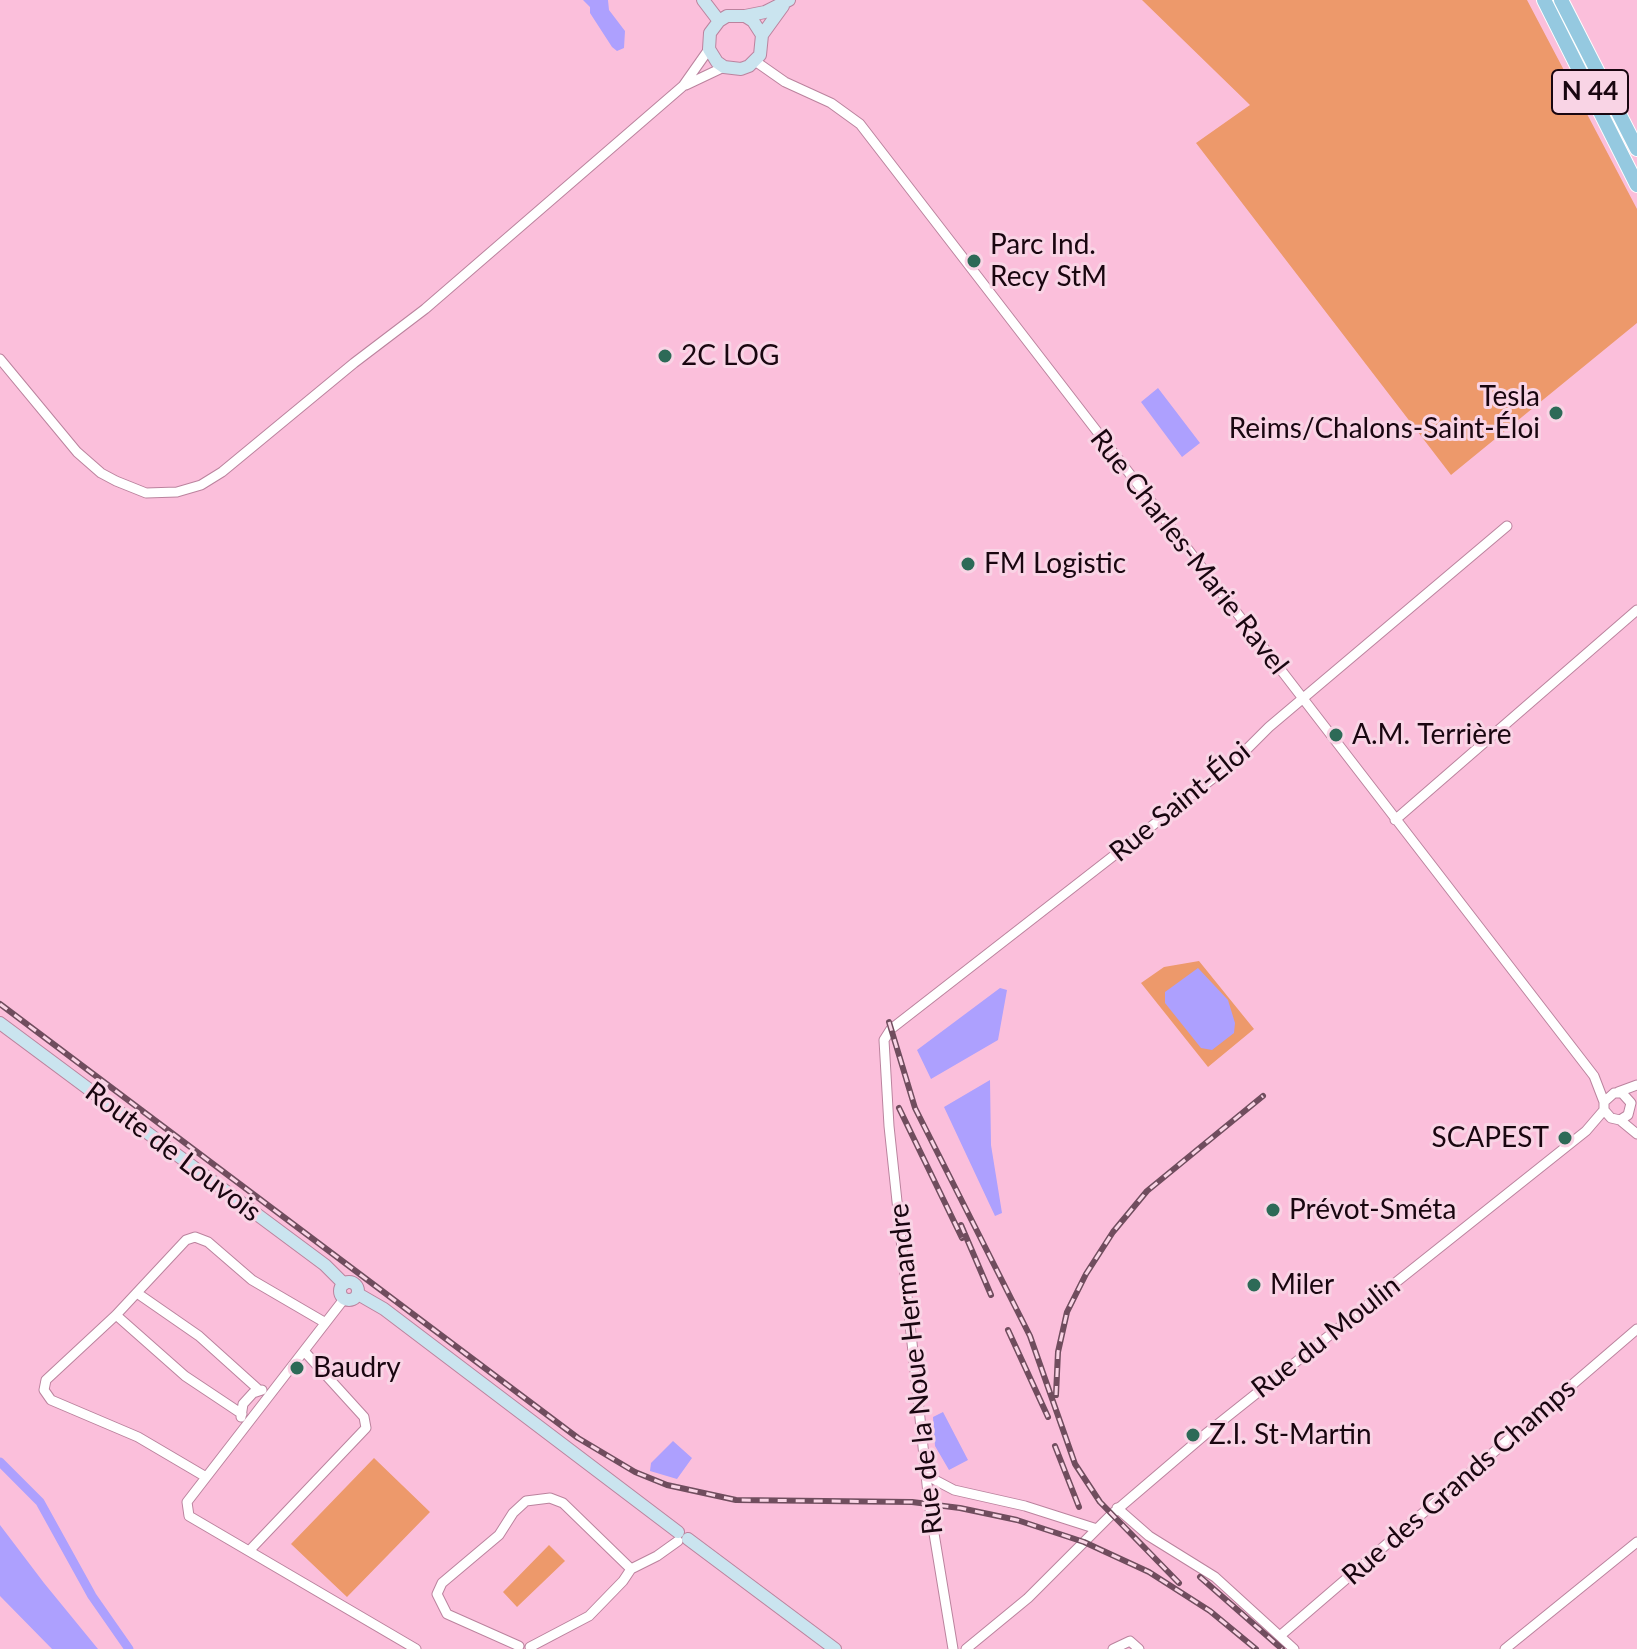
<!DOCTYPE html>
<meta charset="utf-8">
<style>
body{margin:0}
canvas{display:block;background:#fbbfdb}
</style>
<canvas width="1637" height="1649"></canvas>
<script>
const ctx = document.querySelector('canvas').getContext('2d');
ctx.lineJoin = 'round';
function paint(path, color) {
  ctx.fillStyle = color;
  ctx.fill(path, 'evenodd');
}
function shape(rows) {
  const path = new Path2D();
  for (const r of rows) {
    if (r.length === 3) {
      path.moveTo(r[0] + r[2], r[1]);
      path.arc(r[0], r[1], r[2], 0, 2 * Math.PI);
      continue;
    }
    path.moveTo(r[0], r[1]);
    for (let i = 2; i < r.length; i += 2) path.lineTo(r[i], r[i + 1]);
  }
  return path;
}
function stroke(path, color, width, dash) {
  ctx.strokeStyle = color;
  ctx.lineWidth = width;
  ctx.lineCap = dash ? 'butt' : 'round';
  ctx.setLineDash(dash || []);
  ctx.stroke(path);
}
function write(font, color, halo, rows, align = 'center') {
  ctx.font = font + ' Lato,sans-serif';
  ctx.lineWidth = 6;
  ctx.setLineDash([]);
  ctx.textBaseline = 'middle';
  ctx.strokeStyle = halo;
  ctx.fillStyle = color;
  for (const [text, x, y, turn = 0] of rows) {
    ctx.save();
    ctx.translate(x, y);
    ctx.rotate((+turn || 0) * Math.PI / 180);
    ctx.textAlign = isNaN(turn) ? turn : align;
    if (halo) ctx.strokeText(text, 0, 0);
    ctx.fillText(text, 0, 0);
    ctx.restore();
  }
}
paint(shape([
 [1142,0,1527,0,1637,209,1637,323,1451,475,1196,143,1250,105],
 [1199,961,1254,1029,1208,1067,1141,983,1164,967],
 [374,1458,430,1512,347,1597,291,1544],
 [549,1545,565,1561,517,1607,503,1592]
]), '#ed996b');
paint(shape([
 [583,0,608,0,609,10,625,31,624,48,617,51,612,47,590,13,590,7],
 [1158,388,1200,443,1182,457,1141,402],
 [1198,968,1228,1000,1235,1023,1234,1033,1212,1050,1201,1048,1165,1003,1165,992],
 [1000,988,1007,990,998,1040,931,1079,917,1050],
 [990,1080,991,1145,1002,1213,995,1216,944,1107],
 [943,1412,968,1460,949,1470,935,1446,933,1417],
 [673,1441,692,1458,677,1479,650,1471,651,1463],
 [0,1525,44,1583,98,1649,52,1649,0,1596]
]), '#ada0fe');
stroke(shape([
 [0,1462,40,1502,92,1596,129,1649]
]), '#ada0fe', 9);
const street = shape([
 [755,61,785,82,831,103,860,124,1594,1076,1604,1102],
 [686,85,724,67],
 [0,359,77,452,101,473,116,481,146,493,177,492,201,485,222,472,354,363,425,309,683,86,709,49],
 [1395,820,1637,610],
 [1618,1092,1637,1085],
 [1620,1120,1628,1115,1631,1103,1622,1093,1614,1093,1604,1102,1604,1110,1611,1118,1620,1120,1637,1134],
 [137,1293,199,1336,259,1390],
 [344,1299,187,1502,189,1516,416,1649],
 [116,1315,185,1376,242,1414],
 [241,1417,243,1404,253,1393,262,1390],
 [927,1468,935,1480,954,1490,1025,1506,1097,1529],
 [206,1477,138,1437,51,1400,44,1390,46,1380,116,1315,186,1240,195,1237,208,1242,252,1280,324,1322],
 [1117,1508,1149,1536,1215,1577,1294,1649],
 [249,1551,366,1428,364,1417,304,1351],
 [631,1569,657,1556,678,1541],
 [1281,1635,1637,1329],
 [519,1646,447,1614,437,1594,442,1583,499,1535,513,1513,526,1501,550,1498,563,1503,631,1569,623,1581,589,1616,530,1647],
 [953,1649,929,1503,889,1126,884,1040,891,1029,1234,762,1269,727,1507,526],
 [966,1649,1028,1598,1112,1514,1208,1432,1586,1131,1604,1110],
 [1113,1649,1130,1641,1139,1649],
 [1505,1649,1637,1542]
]);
const secondary = shape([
 [703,0,719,21],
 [745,16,753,21,762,35,760,55,749,66,741,69,724,67,717,62,709,49,710,33,719,21,727,16,745,16,765,12,789,0],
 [762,35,783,6],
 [0,1023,325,1265,344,1284],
 [349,1291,9],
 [358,1294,384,1309,678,1532],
 [688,1539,835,1649]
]);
const primary = shape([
 [1544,0,1637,185],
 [1561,0,1637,149]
]);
stroke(street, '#bb839e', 11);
stroke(secondary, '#bb839e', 14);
stroke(primary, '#fff', 16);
stroke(street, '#fff', 9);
stroke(secondary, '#cae4ef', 12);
stroke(primary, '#95c9e0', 14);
const rail = shape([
 [0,1004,578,1438,635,1472,667,1485,736,1500,912,1502,960,1508,1017,1520,1084,1542,1149,1572,1210,1611,1256,1649],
 [889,1022,915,1108,1030,1336,1075,1464,1100,1502,1179,1583],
 [899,1108,962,1238],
 [961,1225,991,1295],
 [1008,1330,1048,1417],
 [1056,1395,1058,1352,1067,1312,1086,1274,1113,1232,1147,1191,1263,1096],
 [1055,1446,1079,1507],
 [1200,1577,1282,1649]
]);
stroke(rail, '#704d5e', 6);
stroke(rail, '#f9d4e5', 3, [9]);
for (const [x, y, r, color] of [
 [974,261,8,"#2d6a57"],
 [665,356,8,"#2d6a57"],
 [1556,413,8,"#2d6a57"],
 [968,564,8,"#2d6a57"],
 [1336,735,8,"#2d6a57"],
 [1565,1138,8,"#2d6a57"],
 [1273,1210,8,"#2d6a57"],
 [1254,1285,8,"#2d6a57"],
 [297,1368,8,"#2d6a57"],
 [1193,1435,8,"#2d6a57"]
]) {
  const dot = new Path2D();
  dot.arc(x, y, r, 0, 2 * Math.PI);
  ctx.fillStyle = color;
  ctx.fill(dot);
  stroke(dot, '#f9d4e5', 3);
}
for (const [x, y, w] of [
 [1590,92,76]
]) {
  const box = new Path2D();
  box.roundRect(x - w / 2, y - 22, w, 44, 6);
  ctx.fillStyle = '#f9d4e5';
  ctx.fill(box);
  stroke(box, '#190610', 2);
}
write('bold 26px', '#190610', null, [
 ["N 44",1590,92]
]);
write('28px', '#190610', '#f9d4e5', [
 ["Parc Ind.",990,245],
 ["Recy StM",990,277],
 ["2C LOG",681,356],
 ["Tesla",1540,397,"right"],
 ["Reims/Chalons-Saint-Éloi",1540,429,"right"],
 ["FM Logistic",984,564],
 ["A.M. Terrière",1352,735],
 ["SCAPEST",1549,1138,"right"],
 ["Prévot-Sméta",1289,1210],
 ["Miler",1270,1285],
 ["Baudry",313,1368],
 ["Z.I. St-Martin",1209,1435]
], 'left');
write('28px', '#190610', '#f9d4e5', [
 ["Rue Charles-Marie Ravel",1189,552,52],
 ["Rue Saint-Éloi",1180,802,-39],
 ["Route de Louvois",173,1152,37],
 ["Rue du Moulin",1326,1337,-38],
 ["Rue de la Noue Hermandre",916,1369,-96],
 ["Rue des Grands Champs",1459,1482,-41]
]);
</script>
